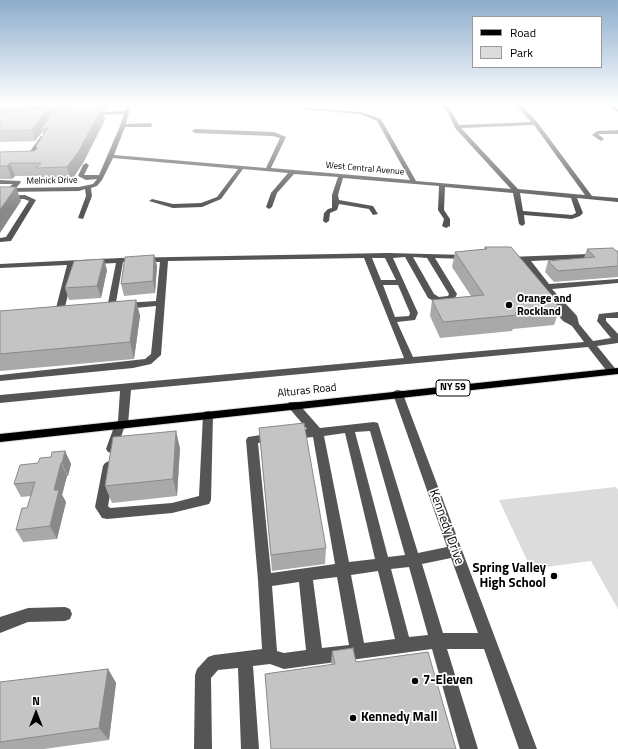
<!DOCTYPE html>
<style>
body{margin:0}
#map{position:relative;width:618px;height:749px;overflow:hidden;background:#fff;font-family:"Titillium Web",sans-serif}
canvas{display:block}
.legend{position:absolute;left:472px;top:16px;width:130px;height:52px;box-sizing:border-box;background:#fff;border:1px solid #999;margin:0;padding:5px 7px;list-style:none;font-size:12px;color:#000}
.legend li{display:flex;align-items:center;gap:8px;height:20px}
.legend b{width:20px;border:1px solid #999}
.north{position:absolute;left:16px;top:693px;width:40px;height:40px;-webkit-text-stroke:3px #fff;paint-order:stroke;rotate:0deg;font-size:11px;font-weight:700;line-height:16px;text-align:center;color:#000}
.north::after{content:'';display:block;margin:auto;width:14px;height:18px;background:#000;clip-path:polygon(50% 0,100% 100%,50% 72%,0 100%)}
</style>
<div id="map">
<canvas width="618" height="749"></canvas>
<ul class="legend">
<li><b style="height:5px;background:#000"></b>Road</li>
<li><b style="height:11px;background:#dcdcdc"></b>Park</li>
</ul>
<div class="north">N</div>
</div>
<script>
const ctx = document.querySelector('canvas').getContext('2d');
ctx.lineJoin = 'round';
function paint(path, color) {
  ctx.fillStyle = color;
  ctx.fill(path, 'evenodd');
}
function shape(rows) {
  const path = new Path2D();
  for (const r of rows) {
    path.moveTo(r[0], r[1]);
    for (let i = 2; i < r.length; i += 2) path.lineTo(r[i], r[i + 1]);
  }
  return path;
}
function stroke(path, color, width, dash) {
  ctx.strokeStyle = color;
  ctx.lineWidth = width;
  ctx.lineCap = dash ? 'butt' : 'round';
  ctx.setLineDash(dash || []);
  ctx.stroke(path);
}
function write(font, color, halo, rows, align = 'center') {
  ctx.font = font + ' "Titillium Web",sans-serif';
  ctx.lineWidth = 3.5;
  ctx.setLineDash([]);
  ctx.textBaseline = 'middle';
  ctx.strokeStyle = halo;
  ctx.fillStyle = color;
  for (const [text, x, y, turn = 0] of rows) {
    ctx.save();
    ctx.translate(x, y);
    ctx.rotate((+turn || 0) * Math.PI / 180);
    ctx.textAlign = isNaN(turn) ? turn : align;
    if (halo) ctx.strokeText(text, 0, 0);
    ctx.fillText(text, 0, 0);
    ctx.restore();
  }
}
paint(shape([
 [616,487,618,490,618,609,591,561,531,569,499,500]
]), '#dcdcdc');
const major = shape([
 [618,368,618,374,0,442,0,434,618,368]
]);
stroke(major, '#dbdbdb', 2);
paint(shape([
 [127,104,131,104,126,124,150,123,153,125,150,127,125,127,114,155,266,168,280,138,273,136,195,133,192,131,195,129,274,132,286,137,271,168,410,180,377,121,360,114,301,109,303,108,361,112,381,119,416,181,511,189,455,128,448,113,440,104,445,104,452,112,459,125,531,122,515,104,520,104,537,122,592,196,618,198,618,202,577,198,583,213,580,216,572,219,524,215,525,224,522,226,519,224,513,193,445,187,444,210,450,219,450,226,446,228,442,226,444,219,438,210,439,186,343,178,338,195,339,200,373,206,378,214,373,215,369,209,339,204,337,210,330,213,329,221,326,223,323,221,324,213,328,209,332,208,332,195,338,177,294,174,277,193,272,207,269,209,266,207,271,193,288,173,243,169,221,199,202,207,173,208,149,201,152,199,173,204,201,203,217,197,238,169,113,158,102,180,97,186,91,188,92,196,83,219,78,218,86,196,85,189,79,191,0,192,0,188,8,188,13,184,0,184,0,180,20,181,21,182,16,188,79,187,93,184,97,179,86,180,78,176,83,165,86,163,89,165,84,175,99,175,120,126,124,114,90,115,88,114,90,113,125,111,127,104],
 [534,125,585,195,518,189,461,128,534,125],
 [520,193,571,198,576,213,572,215,523,211,520,193],
 [181,104,208,104,208,105,206,106,181,104],
 [366,104,388,104,368,106,366,104],
 [604,104,609,104,618,109,618,112,604,104],
 [618,130,618,134,598,134,604,139,601,141,592,135,597,131,618,130],
 [41,136,46,137,35,152,30,155,0,157,0,153,27,152,31,150,41,136],
 [25,195,36,200,11,241,0,242,0,238,6,237,29,201,24,199,0,200,0,196,25,195],
 [388,253,466,255,470,257,466,259,435,258,457,294,454,300,438,303,428,298,405,257,393,258,418,313,415,320,397,322,413,357,584,342,572,326,563,321,557,314,550,304,551,298,523,261,508,261,504,259,508,257,618,253,618,257,531,261,549,284,618,279,618,283,552,289,577,316,579,324,593,341,611,338,597,321,599,314,618,312,618,318,606,318,606,321,618,334,618,343,597,346,618,372,617,374,609,374,588,347,131,390,128,424,124,428,116,452,112,453,108,452,106,449,115,424,118,421,120,391,0,403,0,395,404,358,364,258,168,261,161,355,151,364,133,368,0,381,0,375,145,359,151,354,156,306,125,309,121,306,125,303,156,301,160,262,123,262,115,308,111,311,107,308,116,263,75,265,65,307,74,309,75,311,74,313,71,314,65,313,56,308,67,265,0,268,0,264,120,258,388,253],
 [413,257,427,258,449,294,448,296,439,297,434,294,413,257],
 [372,258,385,258,396,280,381,280,372,258],
 [383,285,398,285,410,313,409,316,395,317,383,285],
 [398,390,402,391,403,394,537,749,519,749,484,649,447,649,478,749,460,749,432,649,284,669,270,664,253,666,259,749,241,749,238,668,218,670,211,678,212,749,194,749,195,675,197,669,208,657,214,655,262,649,258,580,246,440,248,437,273,433,277,434,279,437,277,440,273,441,258,443,271,573,335,564,313,437,293,439,289,438,287,435,289,432,307,429,289,408,288,405,289,402,297,402,320,428,374,422,378,423,418,553,447,547,393,394,394,391,398,390],
 [370,431,405,555,388,557,355,432,370,431],
 [345,433,375,559,349,562,324,436,345,433],
 [451,558,478,633,443,633,422,564,451,558],
 [409,567,428,635,409,637,391,569,409,567],
 [378,571,395,639,364,643,351,575,378,571],
 [337,577,349,645,322,648,313,580,337,577],
 [299,582,306,650,284,653,277,651,272,586,299,582],
 [208,411,212,412,213,415,211,500,209,504,172,513,107,519,102,518,95,507,103,466,105,463,109,461,113,463,115,466,108,506,110,508,172,503,199,496,203,415,204,412,208,411],
 [65,607,70,609,72,614,70,619,65,621,28,622,0,633,0,617,28,608,65,607]
]), '#555');
paint(major, '#000');
paint(shape([
 [0,104,110,104,107,110,103,111,105,120,83,163,71,181,41,181,39,176,15,176,12,179,0,179,0,152,34,151,37,149,36,146,43,136,42,132,35,141,0,142],
 [4,110,5,113,1,113],
 [485,247,555,299,554,302,560,308,554,325,513,329,512,331,440,338,430,316,432,300,471,296,452,267,455,252,484,249],
 [587,249,618,251,618,277,554,282,545,272,548,261,584,258],
 [154,255,157,266,155,293,124,296,121,284],
 [107,270,101,298,69,300,65,288],
 [136,300,140,316,134,359,0,371,0,311],
 [259,428,326,548,325,564,272,571],
 [180,448,177,496,112,503,105,486],
 [65,451,71,464,68,476,67,476,62,495,66,502,57,539,23,542,16,530,27,508,31,496,21,497,14,484,38,463],
 [332,651,356,662,331,664],
 [108,669,116,683,109,740,44,749,0,749,0,682]
]), '#a9a9a9');
paint(shape([
 [0,104,8,105,0,114],
 [53,104,62,104,55,113,49,113,51,119,41,129,42,132,35,141,32,130,6,118,4,110],
 [105,104,110,104,107,110],
 [101,105,105,120,83,163,71,181,67,167],
 [10,163,15,176,12,179,7,166],
 [16,187,21,201,0,233,0,210],
 [154,255,157,266,155,293,153,281],
 [104,259,107,270,101,298,97,286],
 [136,300,140,316,134,359,130,342],
 [176,431,180,448,177,496,173,479],
 [65,451,71,464,68,476,62,463],
 [61,463,67,476,62,495,66,502,57,539,50,526,54,490],
 [108,669,116,683,109,740,99,728]
]), '#898989');
const building = shape([
 [6,104,53,104,4,110,4,107,6,104],
 [101,105,99,109,102,108,79,151,67,167,36,168,41,163,10,163,7,166,0,166,0,152,34,151,37,149,36,146,48,128,41,129,57,107,101,105],
 [48,108,32,130,0,131,0,113,48,108],
 [0,187,16,187,0,210,0,187],
 [485,247,511,247,555,299,552,299,560,308,515,313,517,315,443,322,432,300,484,295,455,252,487,249,485,247],
 [613,248,616,251,618,251,618,266,558,271,548,261,595,257,587,249,613,248],
 [154,255,153,281,121,284,125,257,154,255],
 [104,259,97,286,65,288,74,261,104,259],
 [136,300,130,342,0,354,0,311,136,300],
 [304,423,326,548,271,555,259,428,304,423],
 [176,431,173,479,105,486,113,437,176,431],
 [65,451,62,463,61,463,54,490,59,490,50,526,16,530,22,508,27,508,35,482,14,484,20,465,38,463,40,458,51,457,52,452,65,451],
 [353,648,356,662,428,652,456,749,271,749,265,674,335,664,332,651,353,648],
 [108,669,99,728,0,742,0,682,108,669]
]);
paint(building, '#c4c4c4');
stroke(building, '#898989', 1);
const sky = ctx.createLinearGradient(0, 0, 0, 209);
sky.addColorStop(0, '#8cadcc');
sky.addColorStop(0.5, '#fff');
sky.addColorStop(1, '#ffffff00');
ctx.fillStyle = sky;
ctx.fillRect(0, 0, 618, 209);
for (const [x, y, r, color] of [
 [509,305,4,"#000"],
 [554,576,4,"#000"],
 [415,681,4,"#000"],
 [353,718,4,"#000"]
]) {
  const dot = new Path2D();
  dot.arc(x, y, r, 0, 2 * Math.PI);
  ctx.fillStyle = color;
  ctx.fill(dot);
  stroke(dot, '#fff', 1.5);
}
write('9px', '#000', '#fff', [
 ["West Central Avenue",365,169,5],
 ["Melnick Drive",52,181,-1]
]);
for (const [x, y, w] of [
 [453,388,34]
]) {
  const box = new Path2D();
  box.roundRect(x - w / 2, y - 8, w, 16, 3);
  ctx.fillStyle = '#fff';
  ctx.fill(box);
  stroke(box, '#000', 1);
}
write('bold 10px', '#000', null, [
 ["NY 59",453,388]
]);
write('bold 11px', '#000', '#fff', [
 ["Orange and",517,299],
 ["Rockland",517,312]
], 'left');
write('11px', '#000', '#fff', [
 ["Alturas Road",307,391,-6]
]);
write('13px', '#000', '#fff', [
 ["Kennedy Drive",446,527,70]
]);
write('bold 13px', '#000', '#fff', [
 ["Spring Valley",546,569,"right"],
 ["High School",546,584,"right"],
 ["7-Eleven",423,681],
 ["Kennedy Mall",361,718]
], 'left');
</script>
